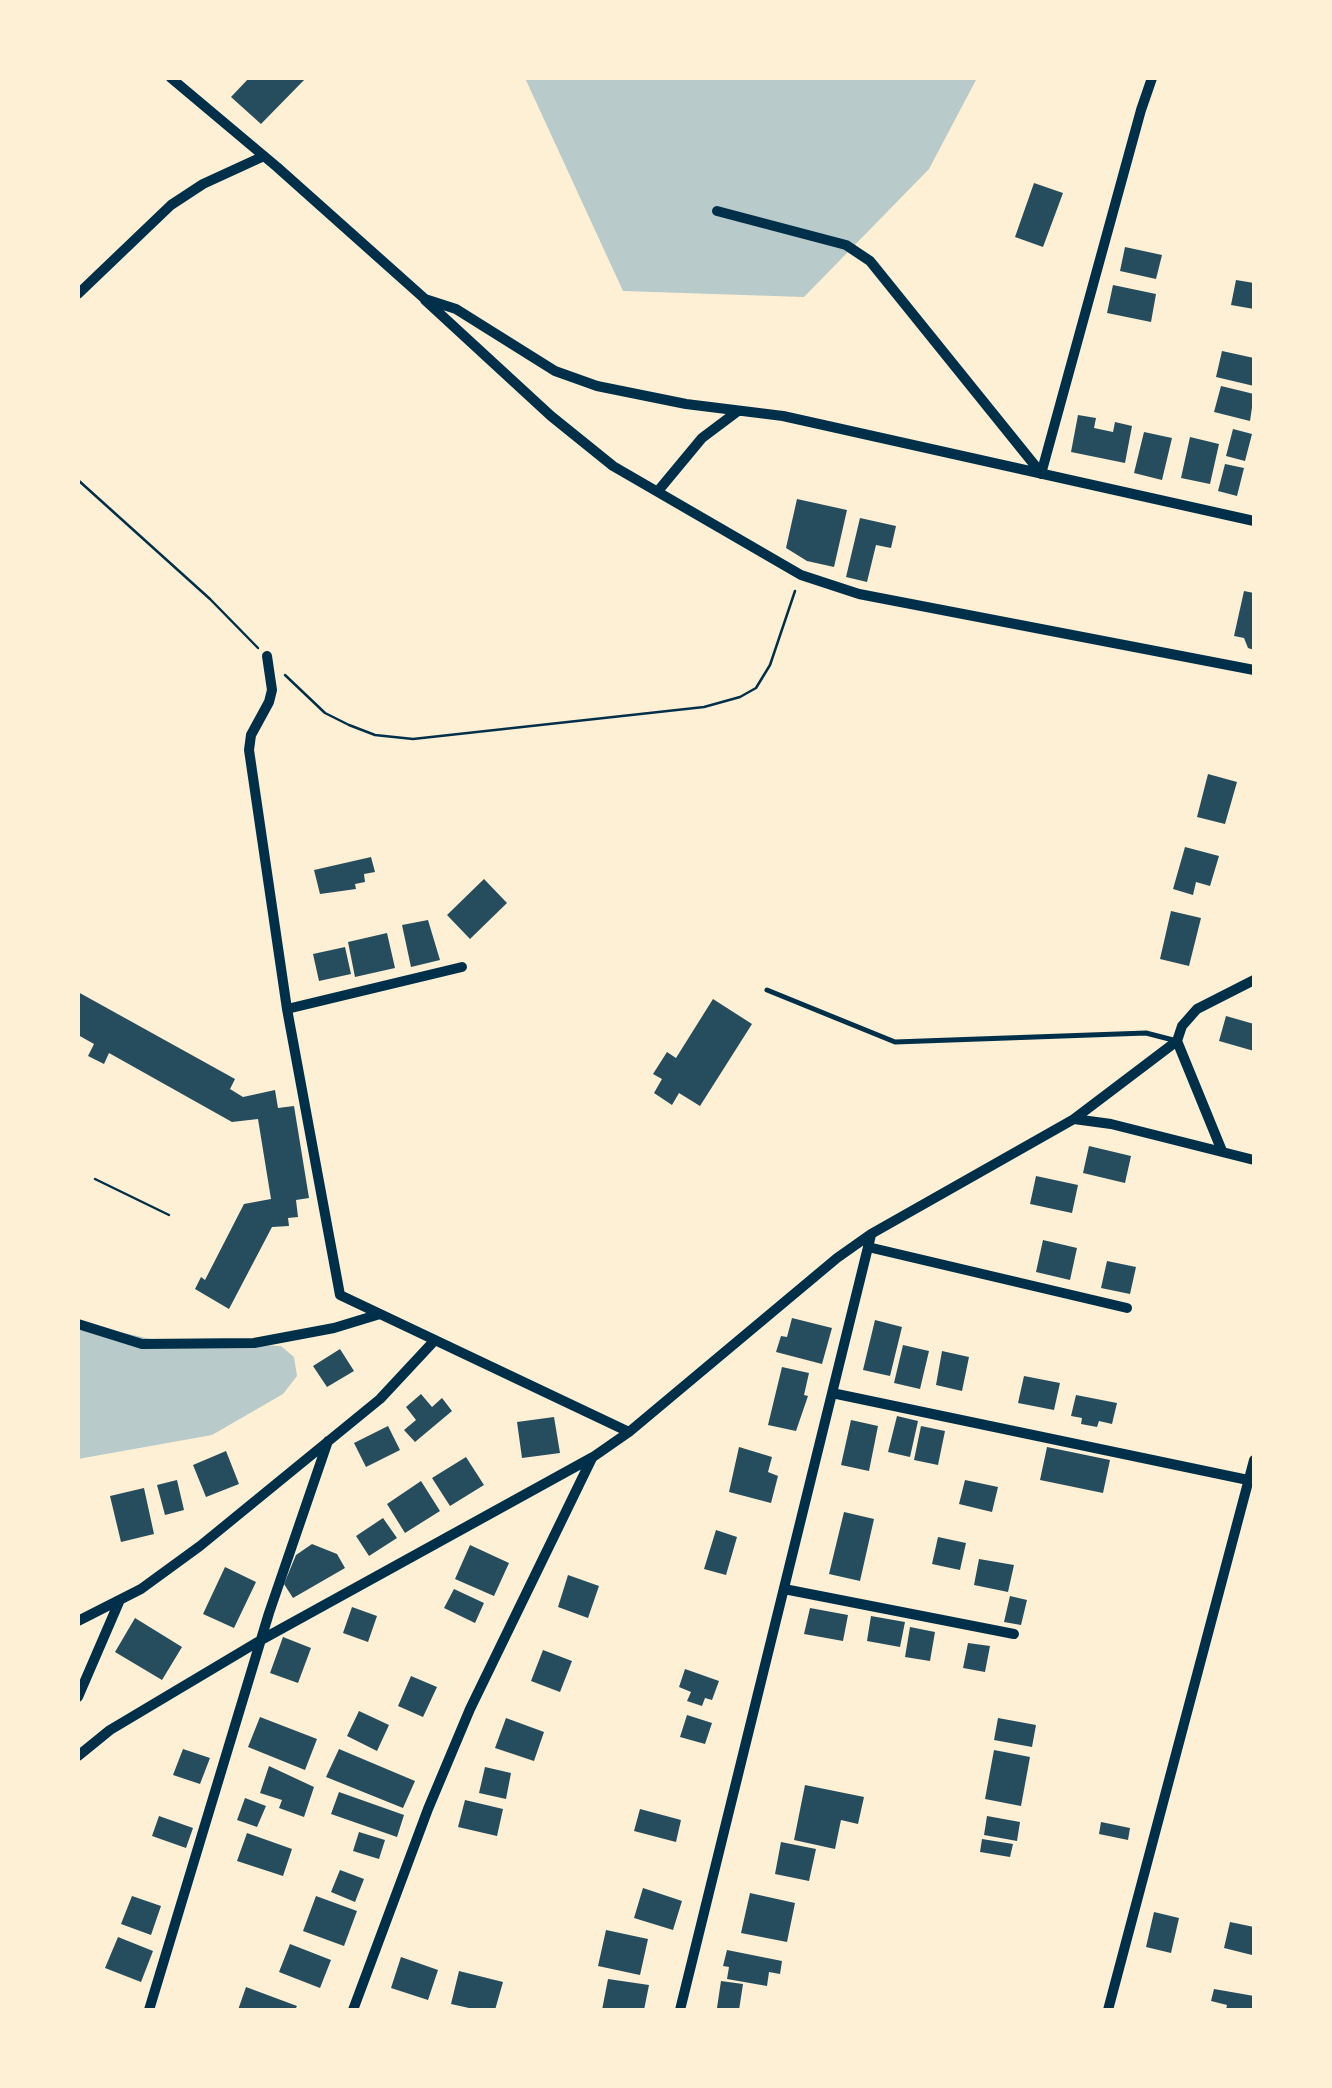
<!DOCTYPE html>
<style>
body{margin:0}
#map{position:relative;width:1332px;height:2088px;overflow:hidden;background:#fdf0d5;font-family:Literata,serif}
canvas{display:block}
.frame{position:absolute;inset:0;border:80px solid #fdf0d5;pointer-events:none}
</style>
<div id="map">
<canvas width="1332" height="2088"></canvas>
<div class="frame"></div>
</div>
<script>
const ctx = document.querySelector('canvas').getContext('2d');
ctx.lineJoin = 'round';
function paint(path, color) {
  ctx.fillStyle = color;
  ctx.fill(path, 'evenodd');
}
function shape(rows) {
  const path = new Path2D();
  for (const r of rows) {
    path.moveTo(r[0], r[1]);
    for (let i = 2; i < r.length; i += 2) path.lineTo(r[i], r[i + 1]);
  }
  return path;
}
function stroke(path, color, width, dash) {
  ctx.strokeStyle = color;
  ctx.lineWidth = width;
  ctx.lineCap = dash ? 'butt' : 'round';
  ctx.setLineDash(dash || []);
  ctx.stroke(path);
}
paint(shape([
 [525,78,977,78,929,169,804,297,623,291],
 [78,1319,98,1327,155,1340,281,1346,294,1357,297,1376,283,1394,212,1435,78,1459]
]), '#b9caca');
paint(shape([
 [249,78,306,78,261,124,231,97],
 [1034,183,1063,193,1043,247,1015,237],
 [1125,247,1162,255,1156,279,1120,271],
 [1236,280,1254,283,1254,309,1231,305],
 [1113,285,1156,294,1151,322,1107,313],
 [1222,351,1254,358,1254,386,1216,377],
 [1221,386,1254,394,1250,421,1214,412],
 [1078,415,1096,418,1094,428,1113,432,1115,422,1132,426,1125,463,1071,452],
 [1233,429,1252,434,1245,461,1226,456],
 [1144,432,1172,438,1162,480,1134,473],
 [1190,437,1219,444,1210,484,1181,478],
 [1225,464,1244,468,1237,496,1218,491],
 [797,499,847,510,834,567,807,561,786,548],
 [860,518,896,526,891,548,876,545,867,582,846,577],
 [1244,591,1254,593,1254,650,1248,648,1244,638,1234,636],
 [1208,774,1237,782,1225,824,1197,817],
 [1185,847,1219,856,1210,886,1196,882,1193,895,1173,889],
 [371,857,375,872,364,874,365,882,355,884,356,889,320,894,314,870],
 [484,879,507,903,470,939,447,915],
 [1171,911,1201,918,1189,966,1160,959],
 [428,920,440,960,411,967,402,925],
 [387,933,395,968,355,977,348,942],
 [345,947,351,974,319,981,313,954],
 [78,992,235,1079,230,1089,243,1097,275,1090,278,1108,294,1106,309,1198,296,1200,298,1217,288,1218,289,1226,272,1227,229,1309,195,1289,201,1277,205,1280,244,1204,271,1199,258,1119,232,1122,109,1053,104,1064,88,1056,94,1044,78,1035],
 [713,999,752,1024,700,1106,679,1093,672,1105,654,1093,662,1079,653,1074,667,1052,676,1058],
 [1226,1016,1254,1024,1254,1051,1219,1041],
 [1089,1146,1131,1156,1125,1183,1083,1173],
 [1036,1176,1078,1185,1072,1213,1030,1204],
 [1043,1240,1077,1248,1070,1280,1036,1272],
 [1107,1261,1136,1267,1130,1294,1101,1288],
 [792,1318,832,1328,822,1364,776,1352,781,1336,787,1337],
 [875,1320,902,1327,890,1376,863,1370],
 [903,1345,929,1351,920,1389,894,1383],
 [340,1349,354,1371,327,1387,313,1366],
 [942,1351,969,1357,962,1391,936,1385],
 [782,1367,809,1373,804,1395,808,1396,796,1431,768,1425],
 [1024,1376,1060,1383,1054,1410,1018,1403],
 [421,1394,432,1407,442,1398,452,1411,415,1442,404,1430,416,1420,406,1407],
 [1076,1395,1117,1403,1112,1424,1099,1421,1097,1427,1081,1424,1082,1418,1071,1416],
 [897,1416,918,1421,910,1457,888,1452],
 [554,1417,560,1453,522,1458,517,1422],
 [851,1420,878,1426,869,1471,841,1465],
 [388,1426,400,1450,366,1467,354,1443],
 [921,1426,945,1431,938,1465,914,1460],
 [739,1447,772,1457,768,1472,778,1476,771,1503,729,1492],
 [1047,1447,1110,1460,1103,1493,1040,1480],
 [226,1451,239,1484,206,1497,193,1465],
 [466,1457,484,1485,450,1506,432,1478],
 [177,1480,184,1510,165,1515,157,1485],
 [965,1480,998,1487,992,1512,959,1504],
 [421,1481,440,1511,405,1533,387,1504],
 [144,1488,154,1534,121,1542,110,1496],
 [844,1512,874,1519,860,1581,829,1574],
 [383,1518,397,1538,369,1556,356,1536],
 [716,1530,737,1537,726,1575,704,1569],
 [938,1537,966,1543,960,1570,932,1564],
 [312,1544,337,1554,345,1568,293,1598,284,1584,296,1555],
 [470,1545,509,1563,494,1596,455,1579],
 [979,1559,1014,1565,1008,1592,974,1585],
 [225,1567,256,1582,234,1628,203,1614],
 [568,1575,599,1586,588,1618,558,1607],
 [454,1589,484,1603,475,1623,444,1608],
 [1010,1596,1027,1600,1021,1625,1004,1622],
 [352,1607,377,1616,368,1642,343,1633],
 [810,1608,848,1615,843,1641,804,1634],
 [871,1616,905,1622,900,1647,867,1641],
 [135,1618,182,1647,162,1680,115,1652],
 [910,1627,935,1632,930,1661,905,1657],
 [283,1637,311,1648,298,1683,270,1673],
 [968,1643,990,1646,985,1672,963,1668],
 [543,1650,572,1661,560,1692,531,1681],
 [685,1669,719,1681,712,1700,705,1698,702,1706,687,1701,691,1692,679,1687],
 [411,1676,437,1687,423,1717,398,1706],
 [359,1711,389,1725,377,1751,347,1736],
 [687,1715,712,1723,705,1744,680,1737],
 [260,1717,317,1739,305,1770,248,1747],
 [506,1718,544,1732,534,1761,495,1748],
 [998,1718,1036,1725,1032,1747,994,1740],
 [183,1749,210,1758,200,1784,173,1775],
 [339,1749,415,1781,403,1808,326,1777],
 [994,1750,1030,1757,1021,1806,985,1799],
 [269,1766,314,1787,304,1817,279,1808,282,1800,260,1793],
 [485,1767,511,1773,506,1799,479,1793],
 [805,1785,864,1797,858,1824,841,1820,835,1849,794,1840],
 [339,1792,404,1815,397,1837,331,1814],
 [245,1798,266,1806,257,1827,237,1820],
 [465,1800,503,1809,497,1836,458,1827],
 [640,1809,681,1820,676,1842,634,1831],
 [159,1816,193,1828,186,1848,152,1836],
 [987,1816,1020,1822,1017,1841,984,1835],
 [1101,1822,1130,1828,1128,1840,1099,1834],
 [359,1832,385,1840,379,1859,353,1851],
 [247,1833,292,1849,283,1876,237,1861],
 [982,1839,1013,1844,1010,1857,980,1852],
 [781,1842,816,1849,809,1881,775,1874],
 [340,1870,364,1879,355,1902,331,1892],
 [643,1888,682,1901,673,1930,634,1918],
 [750,1893,795,1903,787,1942,741,1933],
 [132,1896,161,1906,151,1935,121,1924],
 [316,1896,357,1911,344,1946,303,1931],
 [1154,1912,1179,1918,1171,1953,1146,1947],
 [1230,1922,1254,1927,1252,1955,1224,1948],
 [606,1930,648,1939,640,1975,598,1966],
 [118,1937,153,1951,141,1982,105,1968],
 [290,1944,331,1960,320,1988,279,1972],
 [727,1950,782,1961,780,1974,769,1972,767,1986,727,1979,729,1967,723,1966],
 [401,1957,438,1970,428,2000,391,1988],
 [459,1971,503,1982,495,2010,478,2010,451,2004],
 [608,1979,649,1985,644,2010,602,2010],
 [721,1981,743,1984,739,2010,717,2008],
 [246,1987,297,2006,295,2010,238,2010],
 [1214,1989,1254,1996,1254,2010,1226,2010,1227,2005,1211,2001]
]), '#264d5e');
stroke(shape([
 [78,480,210,599,258,648],
 [285,675,325,713,349,725,375,735,413,739,704,707,740,697,756,688,770,665,795,591],
 [95,1179,169,1215]
]), '#003049', 2.5);
stroke(shape([
 [767,990,895,1042,1146,1033,1177,1041]
]), '#003049', 5);
stroke(shape([
 [171,78,277,167,425,299,456,309,555,371,597,386,686,404,783,416,1254,521],
 [717,211,846,245,870,261,1041,473],
 [78,294,171,205,203,184,264,156],
 [425,300,551,416,613,466,801,575,859,594,1254,670],
 [1041,474,1141,110,1152,78],
 [658,491,702,438,738,411],
 [267,656,272,690,269,702,251,735,249,750,287,1009,340,1295,629,1432],
 [287,1009,462,967],
 [1177,1041,1222,1151],
 [1074,1119,1111,1124,1254,1160],
 [868,1247,1127,1308],
 [78,1324,142,1344,254,1343,334,1328,380,1314],
 [832,1393,1248,1480],
 [784,1589,1014,1634],
 [78,1621,141,1589,200,1546,380,1399,435,1340],
 [78,1697,119,1602],
 [78,1756,110,1730,261,1640,593,1457,629,1432,837,1258,871,1234,1074,1119,1177,1041,1182,1026,1197,1009,1254,980],
 [149,2010,269,1613,328,1441],
 [353,2010,428,1809,470,1709,592,1458],
 [680,2010,871,1235],
 [1108,2010,1254,1460]
]), '#003049', 10);
</script>
